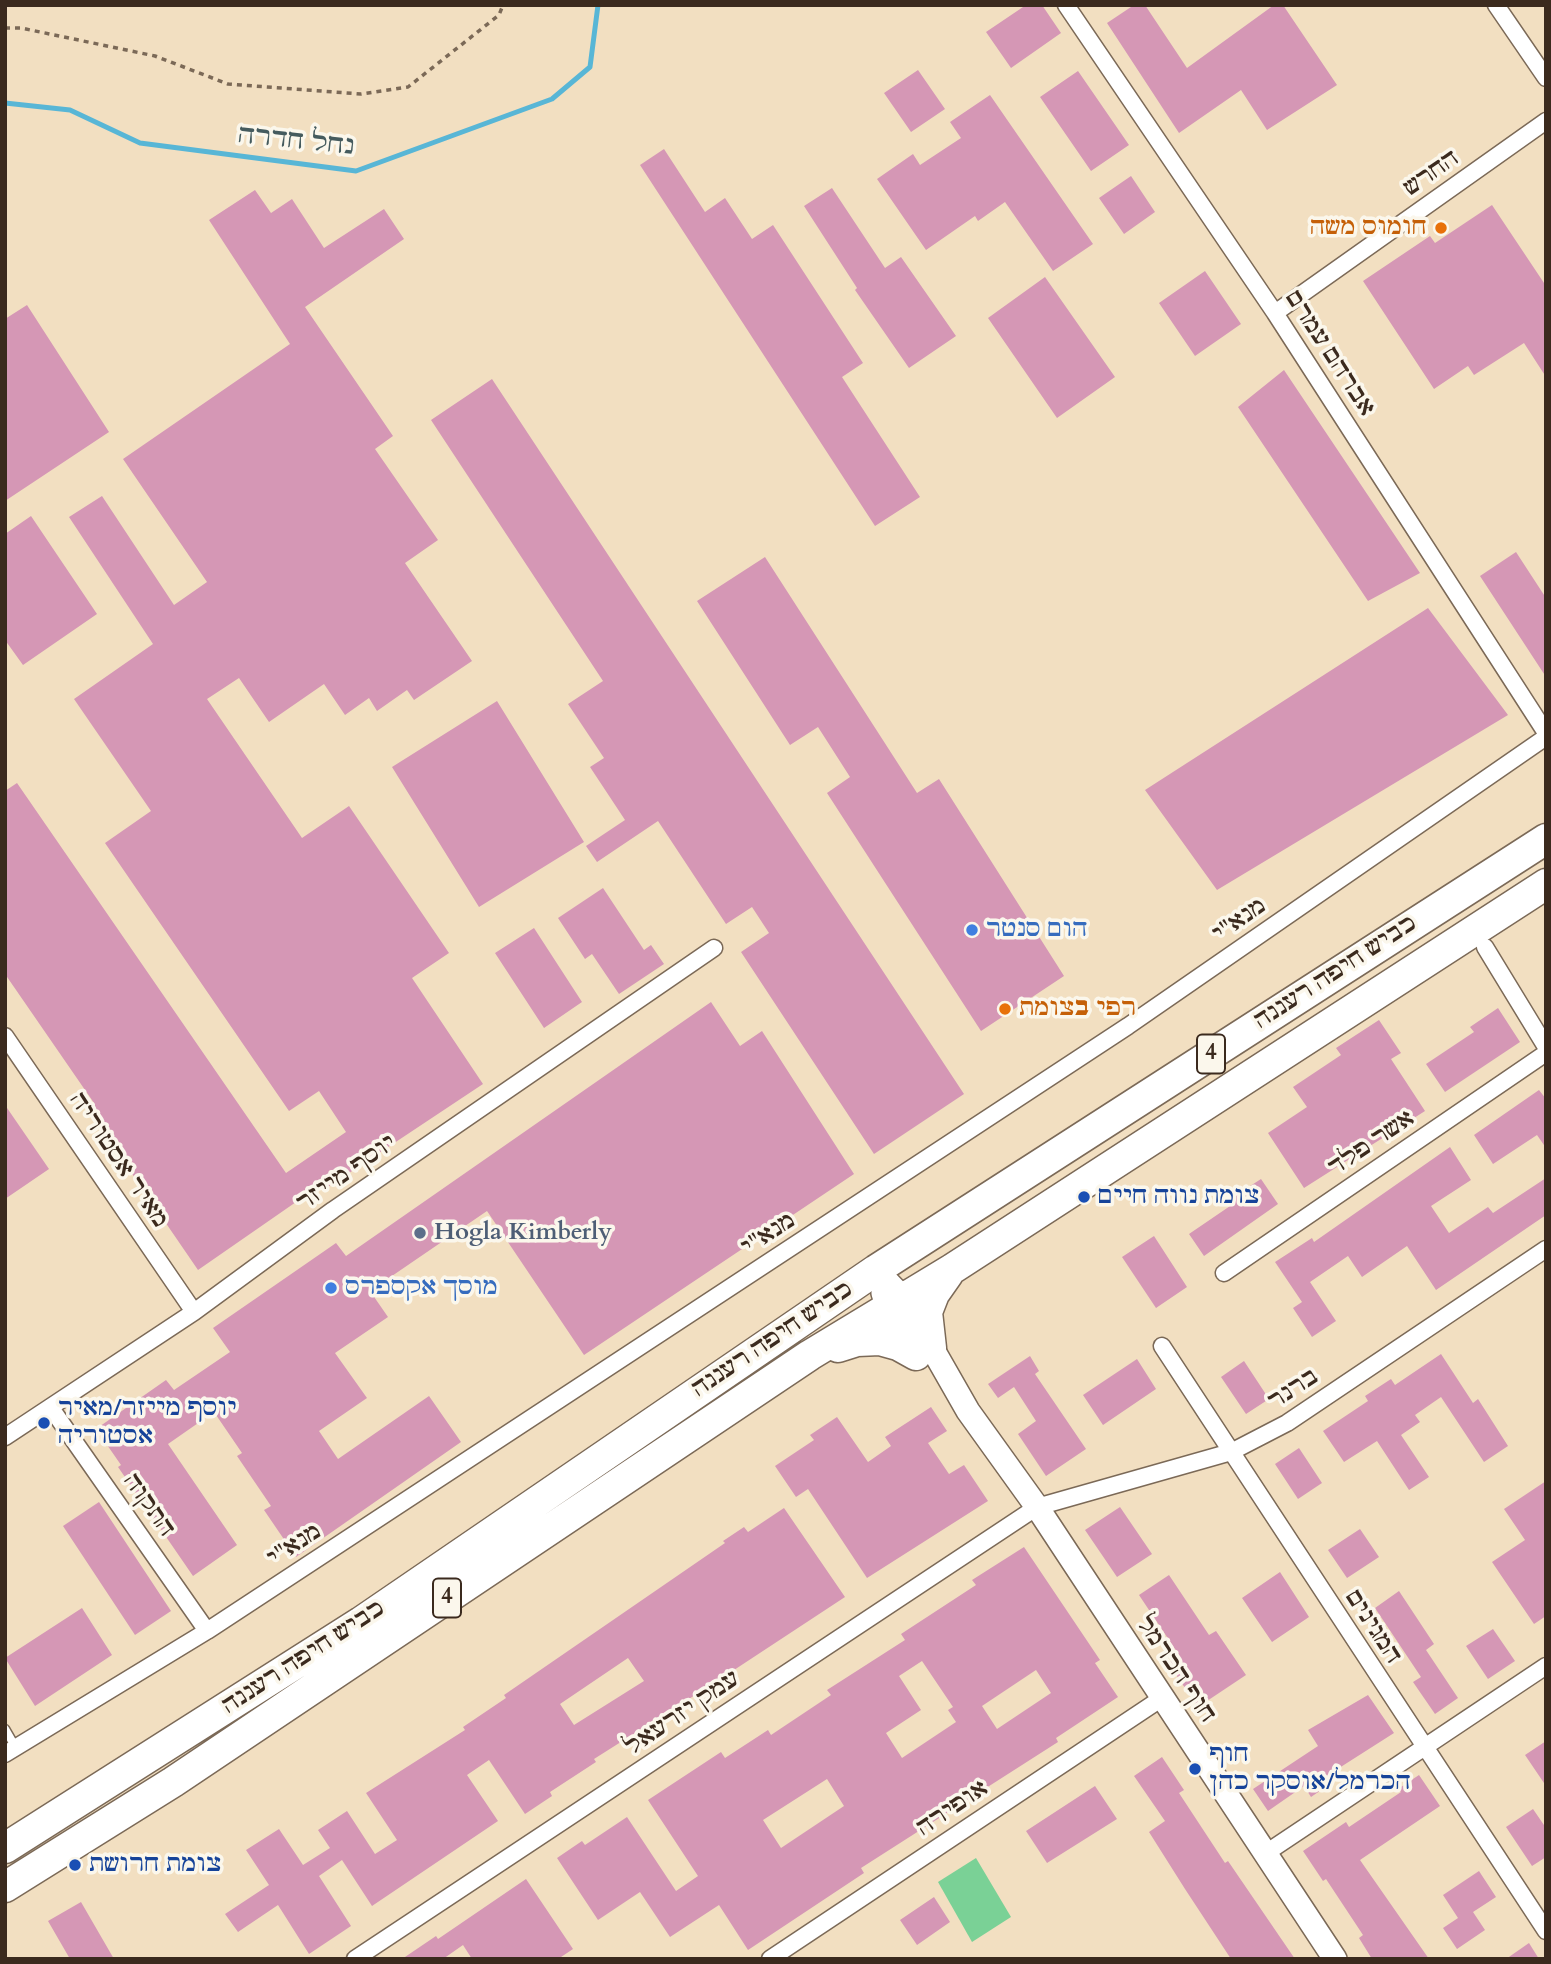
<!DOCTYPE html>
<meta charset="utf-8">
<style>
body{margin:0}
#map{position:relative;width:1551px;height:1964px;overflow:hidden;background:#f2dfc1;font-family:Cardo,serif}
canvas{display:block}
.frame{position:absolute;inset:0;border:7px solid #3b2a1e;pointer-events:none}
</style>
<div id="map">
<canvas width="1551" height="1964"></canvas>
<div class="frame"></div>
</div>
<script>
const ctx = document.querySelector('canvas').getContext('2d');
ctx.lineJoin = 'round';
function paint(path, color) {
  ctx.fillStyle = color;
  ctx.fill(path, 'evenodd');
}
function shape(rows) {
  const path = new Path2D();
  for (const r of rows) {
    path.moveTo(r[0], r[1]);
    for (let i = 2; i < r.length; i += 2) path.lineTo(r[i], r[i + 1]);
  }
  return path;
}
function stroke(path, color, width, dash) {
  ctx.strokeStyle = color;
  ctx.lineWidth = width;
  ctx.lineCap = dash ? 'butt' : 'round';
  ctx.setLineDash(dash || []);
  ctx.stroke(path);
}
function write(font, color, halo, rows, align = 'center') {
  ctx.font = font + ' Cardo,"Frank Ruhl Libre",serif';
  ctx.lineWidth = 7;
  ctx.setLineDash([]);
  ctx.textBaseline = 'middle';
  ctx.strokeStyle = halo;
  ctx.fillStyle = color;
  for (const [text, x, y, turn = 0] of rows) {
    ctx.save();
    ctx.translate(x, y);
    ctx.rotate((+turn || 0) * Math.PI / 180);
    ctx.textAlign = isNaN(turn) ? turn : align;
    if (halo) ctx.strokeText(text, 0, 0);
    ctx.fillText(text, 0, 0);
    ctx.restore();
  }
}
paint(shape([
 [976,1858,1011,1917,972,1942,938,1882]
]), '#7ad196');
stroke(shape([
 [5,103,70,110,140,143,356,171,552,99,590,67,598,5]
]), '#58b6d6', 5);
paint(shape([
 [1026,5,1042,5,1061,33,1011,68,986,32],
 [1134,5,1145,5,1187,68,1274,5,1283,5,1337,85,1267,130,1241,90,1179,133,1107,23],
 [918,70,945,109,911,132,884,93],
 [1078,71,1129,145,1091,171,1040,97],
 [990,95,1093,244,1053,271,1005,202,978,221,975,216,926,250,877,179,913,154,920,165,961,138,950,122],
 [664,149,705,212,725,198,752,239,773,225,863,363,842,377,920,497,875,526,640,165],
 [1131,176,1155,212,1124,234,1099,198],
 [832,188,885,268,901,257,956,336,909,368,855,290,857,288,804,206],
 [255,190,271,213,292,199,324,248,384,209,404,239,305,307,393,436,375,449,438,540,405,563,472,661,414,700,407,690,377,711,369,698,345,715,324,684,269,722,239,678,207,699,302,838,349,806,449,953,412,978,483,1084,325,1189,322,1184,198,1270,87,1108,94,1103,5,974,5,791,17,783,286,1173,346,1132,319,1091,289,1111,105,843,151,811,74,699,153,644,69,517,102,496,174,605,207,582,123,459,290,344,209,220],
 [1492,205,1546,286,1546,377,1524,343,1474,375,1468,366,1434,389,1363,281,1430,236,1435,243],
 [1205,271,1241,324,1195,356,1159,303],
 [1045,277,1115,377,1057,418,988,318],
 [27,305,109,432,5,501,5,319],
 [1284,370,1420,573,1368,601,1238,407],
 [492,379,964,1094,874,1154,741,952,769,933,752,907,726,924,658,821,597,862,586,846,625,820,590,767,604,758,568,704,603,681,431,420],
 [31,516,97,614,23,665,5,640,5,534],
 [1516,552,1546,598,1546,677,1480,576],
 [765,557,917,793,939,779,1064,976,981,1031,827,793,850,777,818,727,790,745,697,601],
 [1428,608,1508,715,1217,890,1145,790],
 [497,701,584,842,479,907,392,767],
 [603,888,644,950,651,945,664,964,619,994,592,954,585,959,558,918],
 [534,928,582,1002,544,1028,495,953],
 [711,1002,740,1046,762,1031,854,1174,584,1355,487,1211,370,1291,388,1317,335,1353,367,1398,319,1431,338,1459,429,1396,461,1442,296,1557,264,1510,271,1506,237,1456,242,1453,214,1412,168,1444,237,1545,193,1576,118,1467,121,1465,96,1429,166,1380,174,1390,230,1352,213,1328,297,1270,336,1243,346,1256],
 [1498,1008,1520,1042,1445,1092,1426,1064,1474,1032,1470,1027],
 [1379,1020,1401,1053,1391,1059,1425,1111,1304,1188,1268,1133,1307,1107,1293,1087,1341,1055,1336,1048],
 [1539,1090,1546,1099,1546,1148,1537,1135,1493,1164,1474,1135],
 [5,1105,49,1169,5,1199],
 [1450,1147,1471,1180,1431,1206,1449,1233,1488,1207,1493,1213,1546,1178,1546,1215,1436,1290,1407,1246,1362,1277,1348,1256,1310,1282,1336,1321,1312,1337,1293,1308,1302,1302,1275,1262,1312,1238,1314,1242],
 [1261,1179,1278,1204,1204,1256,1189,1234,1233,1204,1230,1199],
 [1154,1236,1187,1287,1156,1308,1122,1257],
 [1441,1354,1473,1403,1478,1399,1508,1446,1484,1462,1441,1397,1415,1415,1420,1422,1401,1435,1429,1477,1409,1490,1377,1441,1344,1462,1323,1431,1368,1401,1365,1396,1391,1379,1395,1385],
 [1030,1356,1039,1371,1035,1374,1086,1449,1046,1476,1018,1434,1036,1421,1014,1387,998,1398,988,1384],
 [1137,1359,1156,1389,1103,1425,1083,1395],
 [1244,1361,1269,1399,1246,1414,1221,1377],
 [931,1407,947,1431,928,1443,949,1474,964,1465,988,1501,867,1578,808,1489,796,1497,775,1466,814,1440,810,1435,837,1417,868,1462,891,1446,885,1437],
 [1299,1448,1322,1483,1298,1499,1275,1464],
 [1546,1481,1546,1616,1534,1624,1492,1562,1525,1540,1504,1509],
 [99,1502,171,1611,135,1635,63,1526],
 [1120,1507,1152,1554,1117,1577,1085,1530],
 [784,1508,845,1597,731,1672,735,1677,707,1696,703,1690,594,1759,596,1762,550,1792,552,1796,525,1814,489,1760,467,1775,498,1821,372,1906,342,1860,319,1876,351,1926,309,1954,278,1905,238,1932,225,1914,269,1885,246,1850,279,1829,303,1865,330,1848,318,1830,347,1811,375,1854,397,1840,366,1793,465,1730,463,1727,506,1698,504,1695,725,1543,723,1541,744,1527,748,1532],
 [628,1658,644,1681,574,1725,560,1704],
 [1360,1529,1379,1557,1347,1578,1328,1550],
 [1024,1547,1100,1660,1095,1663,1118,1697,1056,1738,1058,1742,861,1868,864,1873,748,1950,719,1905,670,1937,640,1892,598,1920,557,1858,582,1841,585,1845,627,1817,676,1891,698,1876,648,1800,721,1752,725,1758,768,1730,771,1735,831,1695,827,1690,905,1640,901,1634,976,1585,972,1580],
 [922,1661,953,1707,948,1710,956,1722,902,1758,886,1733,921,1710,899,1676],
 [1036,1670,1051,1693,997,1729,982,1706],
 [827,1779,844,1806,781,1848,763,1820],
 [1280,1572,1309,1617,1272,1642,1242,1598],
 [1169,1575,1209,1635,1216,1631,1246,1675,1198,1707,1168,1663,1179,1655,1139,1595],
 [1399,1591,1434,1644,1426,1650,1458,1698,1435,1714,1413,1682,1421,1677,1375,1608],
 [82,1608,112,1655,35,1706,5,1658],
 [1493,1629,1515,1661,1488,1679,1466,1646],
 [1368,1695,1394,1733,1325,1777,1330,1784,1311,1797,1304,1786,1268,1811,1253,1789,1318,1746,1308,1730],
 [1546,1741,1546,1786,1525,1755],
 [1162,1757,1184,1790,1179,1793,1225,1863,1228,1861,1295,1959,1231,1959,1185,1889,1149,1832,1165,1821,1134,1776],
 [1419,1775,1440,1806,1360,1860,1429,1959,1372,1959,1359,1938,1363,1935,1326,1879,1323,1881,1303,1851,1346,1822,1349,1827,1401,1792,1398,1789],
 [1095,1786,1117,1819,1047,1863,1026,1831],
 [1533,1809,1546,1828,1546,1857,1532,1866,1506,1827],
 [1479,1871,1496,1897,1473,1912,1485,1930,1457,1949,1443,1928,1458,1918,1443,1895],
 [526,1879,573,1949,558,1959,472,1959,463,1945,443,1959,402,1959,436,1936,438,1939],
 [934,1897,950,1922,917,1945,900,1920],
 [81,1902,114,1959,70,1959,48,1921],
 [1529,1943,1539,1959,1506,1959]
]), '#d597b5');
const lane = shape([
 [5,1729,16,1748]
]);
const street = shape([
 [1066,5,1275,313,1546,733],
 [1496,5,1546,78],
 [1275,313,1546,121],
 [1485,947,1546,1047],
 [5,1036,194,1312],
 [1224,1273,1546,1053],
 [1162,1346,1546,1931],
 [51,1408,207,1631],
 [5,1437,194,1312,333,1210,714,948],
 [5,1754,207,1631,1128,1026,1546,737],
 [1266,1853,1546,1666],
 [355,1959,1037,1507,1231,1452,1287,1423,1546,1249],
 [770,1959,1162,1698]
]);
const secondary = shape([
 [876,1270,904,1299,968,1411,1037,1507,1335,1959],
 [883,1293,888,1308,916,1355]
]);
const highway = shape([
 [838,1347,857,1341,880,1340,898,1345,916,1355],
 [931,1348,927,1312,934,1294,948,1274],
 [5,1848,361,1622,876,1270,1546,839],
 [5,1887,173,1782,810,1355,952,1269,1546,884]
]);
stroke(lane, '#7b6957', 11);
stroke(street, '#7b6957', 19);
stroke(secondary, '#7b6957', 26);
stroke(highway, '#7b6957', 33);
stroke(shape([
 [5,28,21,28,155,56,228,84,361,94,408,87,499,15,503,5]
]), '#7b6957', 3.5, [5, 5]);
stroke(lane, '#fff', 8);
stroke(street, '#fff', 16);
stroke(secondary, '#fff', 23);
stroke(highway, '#fff', 30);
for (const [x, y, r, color] of [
 [1441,228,7,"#e8710a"],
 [972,930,7,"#3f7fe0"],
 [1005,1009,7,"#e8710a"],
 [1084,1197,7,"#1a4fb4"],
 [420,1233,7,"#5c6f8a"],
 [331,1288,7,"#3f7fe0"],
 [44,1423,7,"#1a4fb4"],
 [1195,1769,7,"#1a4fb4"],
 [75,1865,7,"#1a4fb4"]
]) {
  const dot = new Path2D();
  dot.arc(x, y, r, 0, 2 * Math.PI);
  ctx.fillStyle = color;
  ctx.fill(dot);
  stroke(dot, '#fbf7ec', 2.5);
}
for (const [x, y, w] of [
 [1211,1054,28],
 [447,1598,28]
]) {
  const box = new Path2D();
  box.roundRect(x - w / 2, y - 19.5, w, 39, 5);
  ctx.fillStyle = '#fbf7ec';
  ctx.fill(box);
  stroke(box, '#3b2a1e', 2);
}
write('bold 23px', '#3b2a1e', null, [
 ["4",1211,1054],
 ["4",447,1598]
]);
write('24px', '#3b2a1e', '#fbf7ec', [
 ["החרש",1432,174,-35],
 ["אברהם עמרם",1329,354,57],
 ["מנא\"י",1240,921,-35],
 ["כביש חיפה רעננה",1336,973,-33],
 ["אשר פלד",1372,1144,-34],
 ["מאיר אסטוריה",118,1161,56],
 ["יוסף מייזר",347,1174,-35],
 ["מנא\"י",769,1235,-33],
 ["כביש חיפה רעננה",773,1340,-34],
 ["ברנר",1294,1390,-33],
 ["התקוה",148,1506,55],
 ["מנא\"י",295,1546,-33],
 ["המגינים",1372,1627,57],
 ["כביש חיפה רעננה",304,1658,-33],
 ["חוף הכרמל",1175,1670,56],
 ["עמק יזרעאל",683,1714,-34],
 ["אופירה",953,1809,-34]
]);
write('bold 24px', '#c56008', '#fbf7ec', [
 ["חומוס משה",1427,228],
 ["רפי בצומת",1019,1009,"left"]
], 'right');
write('bold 24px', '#366cbe', '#fbf7ec', [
 ["הום סנטר",986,930],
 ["מוסך אקספרס",345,1288]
], 'left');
write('bold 24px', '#164399', '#fbf7ec', [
 ["צומת נווה חיים",1098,1197],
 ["יוסף מייזר/מאיר",58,1409],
 ["אסטוריה",58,1437],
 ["חוף",1209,1755],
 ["הכרמל/אוסקר כהן",1209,1783],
 ["צומת חרושת",89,1865]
], 'left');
write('bold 24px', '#4e5e75', '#fbf7ec', [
 ["Hogla Kimberly",434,1233]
], 'left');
write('italic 26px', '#455b5e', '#fbf7ec', [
 ["נחל חדרה",296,142,6]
]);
</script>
